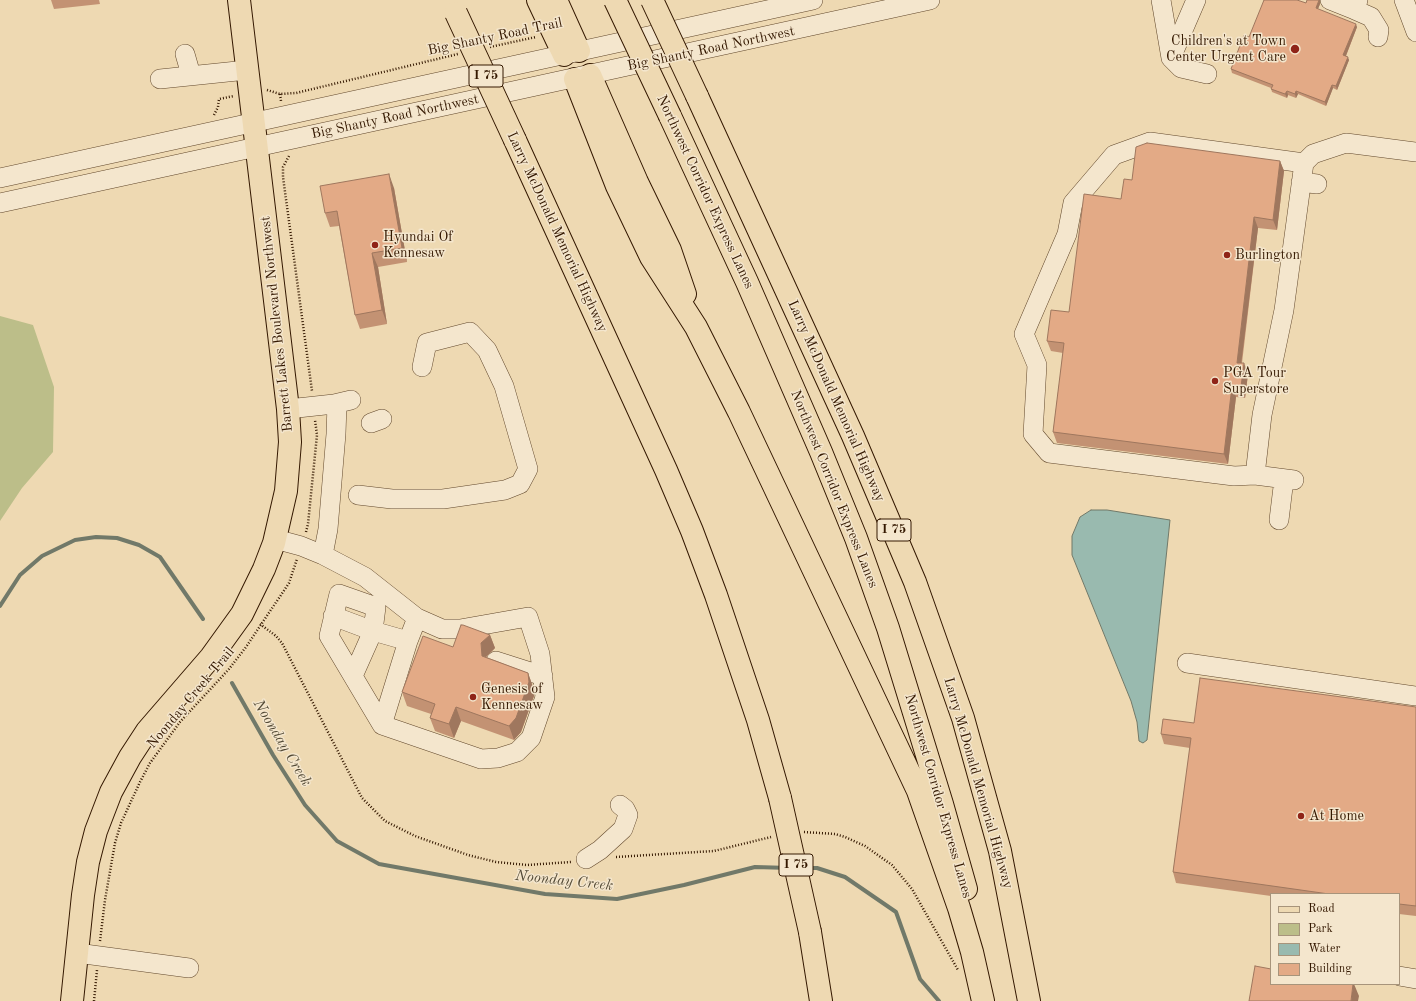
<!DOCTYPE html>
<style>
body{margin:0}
#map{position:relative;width:1416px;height:1001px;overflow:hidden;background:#eed9b2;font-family:"Old Standard TT",serif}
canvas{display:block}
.legend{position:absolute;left:1270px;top:893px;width:130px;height:92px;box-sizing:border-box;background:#f4e6cd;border:1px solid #a7947b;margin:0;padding:5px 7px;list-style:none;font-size:12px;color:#341800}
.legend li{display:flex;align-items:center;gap:8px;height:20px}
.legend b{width:20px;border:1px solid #a7947b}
</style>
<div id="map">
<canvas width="1416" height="1001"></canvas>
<ul class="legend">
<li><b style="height:5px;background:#eed9b2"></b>Road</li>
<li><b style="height:11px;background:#bcbe89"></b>Park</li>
<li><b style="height:11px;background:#99baaf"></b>Water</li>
<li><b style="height:11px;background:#e3aa86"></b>Building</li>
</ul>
</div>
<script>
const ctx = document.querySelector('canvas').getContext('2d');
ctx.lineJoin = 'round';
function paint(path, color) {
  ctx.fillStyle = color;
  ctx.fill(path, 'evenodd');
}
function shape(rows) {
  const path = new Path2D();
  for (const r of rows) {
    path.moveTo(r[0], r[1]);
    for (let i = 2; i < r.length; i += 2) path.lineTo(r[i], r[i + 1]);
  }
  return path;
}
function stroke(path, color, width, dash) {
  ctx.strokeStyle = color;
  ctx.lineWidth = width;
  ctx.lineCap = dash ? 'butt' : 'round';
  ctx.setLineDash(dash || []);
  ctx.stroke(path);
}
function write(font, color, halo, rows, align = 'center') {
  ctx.font = font + ' "Old Standard TT",serif';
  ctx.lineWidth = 3;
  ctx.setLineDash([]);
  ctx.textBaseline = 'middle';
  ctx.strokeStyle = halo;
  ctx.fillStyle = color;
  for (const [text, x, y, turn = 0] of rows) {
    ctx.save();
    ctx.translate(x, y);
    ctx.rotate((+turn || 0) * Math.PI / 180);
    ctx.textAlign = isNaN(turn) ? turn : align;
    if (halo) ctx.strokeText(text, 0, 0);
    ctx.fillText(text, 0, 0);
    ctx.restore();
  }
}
paint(shape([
 [0,316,33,325,54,387,53,452,22,488,0,521]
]), '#bcbe89');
const water = shape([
 [1091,510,1107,510,1170,520,1147,740,1143,743,1139,741,1137,722,1131,701,1072,555,1072,536,1080,517,1091,510]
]);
paint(water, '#99baaf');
stroke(water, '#717969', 1);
stroke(shape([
 [0,606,20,575,42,556,75,540,96,537,117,538,139,545,160,557,203,619],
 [232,683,273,755,305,805,337,841,379,864,545,894,617,899,684,885,755,867,790,868],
 [802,868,817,868,845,877,896,912,920,979,939,1001]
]), '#717969', 4);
const minor = shape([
 [1161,0,1171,58,1196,0],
 [1330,0,1355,10,1358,0],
 [1404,0,1416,32],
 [1355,10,1371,17,1379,30,1378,37],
 [185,54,191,75],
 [1171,58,1181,68,1207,74],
 [160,79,247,70],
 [0,178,813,0],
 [1301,182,1317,184],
 [0,203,930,0],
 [288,409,334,404,351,400],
 [371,423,382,419],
 [1255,475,1262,415,1284,310,1304,163,1313,154,1346,143,1416,152],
 [1294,480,1255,475,1234,476,1049,453,1033,434,1037,365,1024,334,1067,234,1073,203,1114,155,1150,142,1304,163],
 [358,495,392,499,443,499,505,490,520,484,528,469,504,386,487,350,470,332,427,343,422,367],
 [1279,520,1284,479],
 [275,539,301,546,323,555,328,529,336,434,337,404],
 [323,555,365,577,417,618,442,629,460,629,528,617,540,654,545,697,531,738,517,752,498,758,481,759,382,725,329,636,339,594,376,607,373,631,353,676],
 [333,616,373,631,408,641,417,618],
 [496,661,543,676],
 [1187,663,1416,696],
 [382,725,408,641],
 [586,859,600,850,623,829,628,815,625,809,620,805],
 [77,953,189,968],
 [1399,976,1416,979]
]);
const major = shape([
 [72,1001,83,895,88,862,96,831,111,792,130,757,147,731,211,657,242,614,264,569,274,543,286,491,290,442,288,409,239,0]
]);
const highway = shape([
 [538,0,564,55],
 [556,0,579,51],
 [590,75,637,182,670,250,685,294],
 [575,79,617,186,651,257,696,327,739,412,918,791,959,908,972,952,983,1001],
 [697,96,853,436,915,582,963,718,1000,851,1029,1001],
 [670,116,747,282,821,452,856,538,888,628,942,804,966,889],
 [515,140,666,470,692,531,716,595,758,720,780,798],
 [810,932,821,1001]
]);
stroke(minor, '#62482c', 20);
stroke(major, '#341800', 24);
stroke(highway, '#341800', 24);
stroke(shape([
 [490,47,536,37],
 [267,90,280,94,296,93,458,54],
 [280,94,281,101],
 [214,115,218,107,219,99,234,96],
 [289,156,283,167,283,177,312,391],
 [306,532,308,524,317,435,315,420],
 [260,624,276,636,282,643,362,798,385,821,415,836,468,855,496,862,527,865,571,862],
 [804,832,835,834,845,837,865,846,892,865,912,889,958,970],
 [616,857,714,851,771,837],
 [100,941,105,900,115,843,121,823,140,782,150,763,180,722,229,669,246,647,289,583,297,559],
 [94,1001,97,970]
]), '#341800', 2.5, [1, 2]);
stroke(minor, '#f4e6cd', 19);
stroke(major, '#eed9b2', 22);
stroke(highway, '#eed9b2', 22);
const highwayBridge = shape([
 [615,0,670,116],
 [652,0,697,96],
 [456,13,515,140],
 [780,798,810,932]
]);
stroke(highwayBridge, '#341800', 24, []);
stroke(highwayBridge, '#eed9b2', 22);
paint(shape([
 [51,0,99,0,100,4,54,9],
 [1306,3,1320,4,1318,9,1357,27,1346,56,1349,60,1337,90,1333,88,1326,106,1298,94,1296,98,1288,95,1287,98,1272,92,1271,88,1232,73,1231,69,1249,37],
 [1280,161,1284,171,1277,230,1258,228,1242,363,1248,374,1245,398,1236,397,1228,464,1057,443,1053,432,1063,353,1051,351,1047,341,1069,312,1121,199,1132,180],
 [394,188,407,262,378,267,387,324,360,329,355,315,339,226,330,227,325,213],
 [490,635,495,648,486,657,528,673,533,687,534,696,521,732,514,740,461,721,454,738,435,731,430,718,431,714,407,706,402,692,453,647],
 [1416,707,1416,916,1399,914,1399,894,1271,894,1271,896,1176,883,1173,872,1190,748,1164,744,1161,734,1194,723]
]), '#c39273');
paint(shape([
 [1319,0,1320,0,1320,4,1317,11,1316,8],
 [1356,24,1357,27,1345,58,1343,55],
 [1348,57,1349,60,1337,90,1336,86],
 [1332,85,1333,88,1326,106,1325,102],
 [1287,91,1288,95,1287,98,1285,94],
 [1296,91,1298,94,1296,98,1295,94],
 [1280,161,1284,171,1277,230,1273,220],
 [389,174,394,188,407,262,402,248],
 [1254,217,1258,228,1240,373,1237,363],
 [372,253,378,267,387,324,382,310],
 [1244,363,1248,374,1245,398,1241,387],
 [1232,386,1236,397,1228,464,1224,454],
 [490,635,495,648,486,657,482,656,481,643],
 [528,673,533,687,534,696,521,732,514,740,509,726],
 [456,707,461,721,454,738,449,724],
 [1353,984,1354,984,1359,996,1358,1001,1351,1001]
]), '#9f775e');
const building = shape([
 [1264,0,1297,0,1306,3,1307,0,1319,0,1316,8,1356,24,1343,55,1348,57,1336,86,1332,85,1325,102,1296,91,1295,94,1287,91,1285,94,1271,89,1273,85,1231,69,1244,35,1249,37,1264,0],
 [1147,143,1280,161,1273,220,1254,217,1237,363,1244,363,1241,387,1232,386,1224,454,1053,432,1064,343,1047,341,1051,310,1069,312,1084,194,1121,199,1124,179,1132,180,1136,147,1147,143],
 [389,174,402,248,372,253,382,310,355,315,337,211,325,213,320,186,389,174],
 [461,625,463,625,490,635,481,643,482,656,528,673,529,682,516,718,509,726,456,707,449,724,430,718,435,704,402,692,423,636,453,647,461,625],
 [1200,678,1416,707,1416,906,1399,904,1399,894,1329,894,1173,872,1191,738,1161,734,1163,719,1194,723,1200,678],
 [1255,966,1271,969,1271,984,1353,984,1351,1001,1249,1001,1255,966]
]);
paint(building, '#e3aa86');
stroke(building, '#9f775e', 1);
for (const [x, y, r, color] of [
 [1295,49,5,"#8f2418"],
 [375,245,4,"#8f2418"],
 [1227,255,4,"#8f2418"],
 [1215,381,4,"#8f2418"],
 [473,697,4,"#8f2418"],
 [1301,816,4,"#8f2418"]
]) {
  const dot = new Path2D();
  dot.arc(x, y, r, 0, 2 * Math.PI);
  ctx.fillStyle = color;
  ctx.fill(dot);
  stroke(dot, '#f4e6cd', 1.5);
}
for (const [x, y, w] of [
 [486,76,34],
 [894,530,34],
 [796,865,34]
]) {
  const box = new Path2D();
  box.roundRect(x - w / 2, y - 11, w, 22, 3);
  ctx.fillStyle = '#f4e6cd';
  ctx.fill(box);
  stroke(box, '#341800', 1);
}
write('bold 13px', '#341800', null, [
 ["I 75",486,76],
 ["I 75",894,530],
 ["I 75",796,865]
]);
write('14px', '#341800', '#f4e6cd', [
 ["Big Shanty Road Trail",495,37,-12],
 ["Big Shanty Road Northwest",711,49,-12],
 ["Big Shanty Road Northwest",395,117,-12],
 ["Northwest Corridor Express Lanes",705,192,65],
 ["Larry McDonald Memorial Highway",557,232,65],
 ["Barrett Lakes Boulevard Northwest",277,324,-96],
 ["Larry McDonald Memorial Highway",836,401,66],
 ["Northwest Corridor Express Lanes",834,489,68],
 ["Noonday Creek Trail",191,698,-50],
 ["Larry McDonald Memorial Highway",978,783,74],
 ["Northwest Corridor Express Lanes",938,796,74]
]);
write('14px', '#341800', '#f4e6cd', [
 ["Children's at Town",1286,41,"right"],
 ["Center Urgent Care",1286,57,"right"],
 ["Hyundai Of",383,237],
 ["Kennesaw",383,253],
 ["Burlington",1235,255],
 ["PGA Tour",1223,373],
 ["Superstore",1223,389],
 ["Genesis of",481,689],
 ["Kennesaw",481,705],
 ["At Home",1309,816]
], 'left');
write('italic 15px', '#524935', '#f4e6cd', [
 ["Noonday Creek",282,743,59],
 ["Noonday Creek",564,881,6]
]);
</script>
